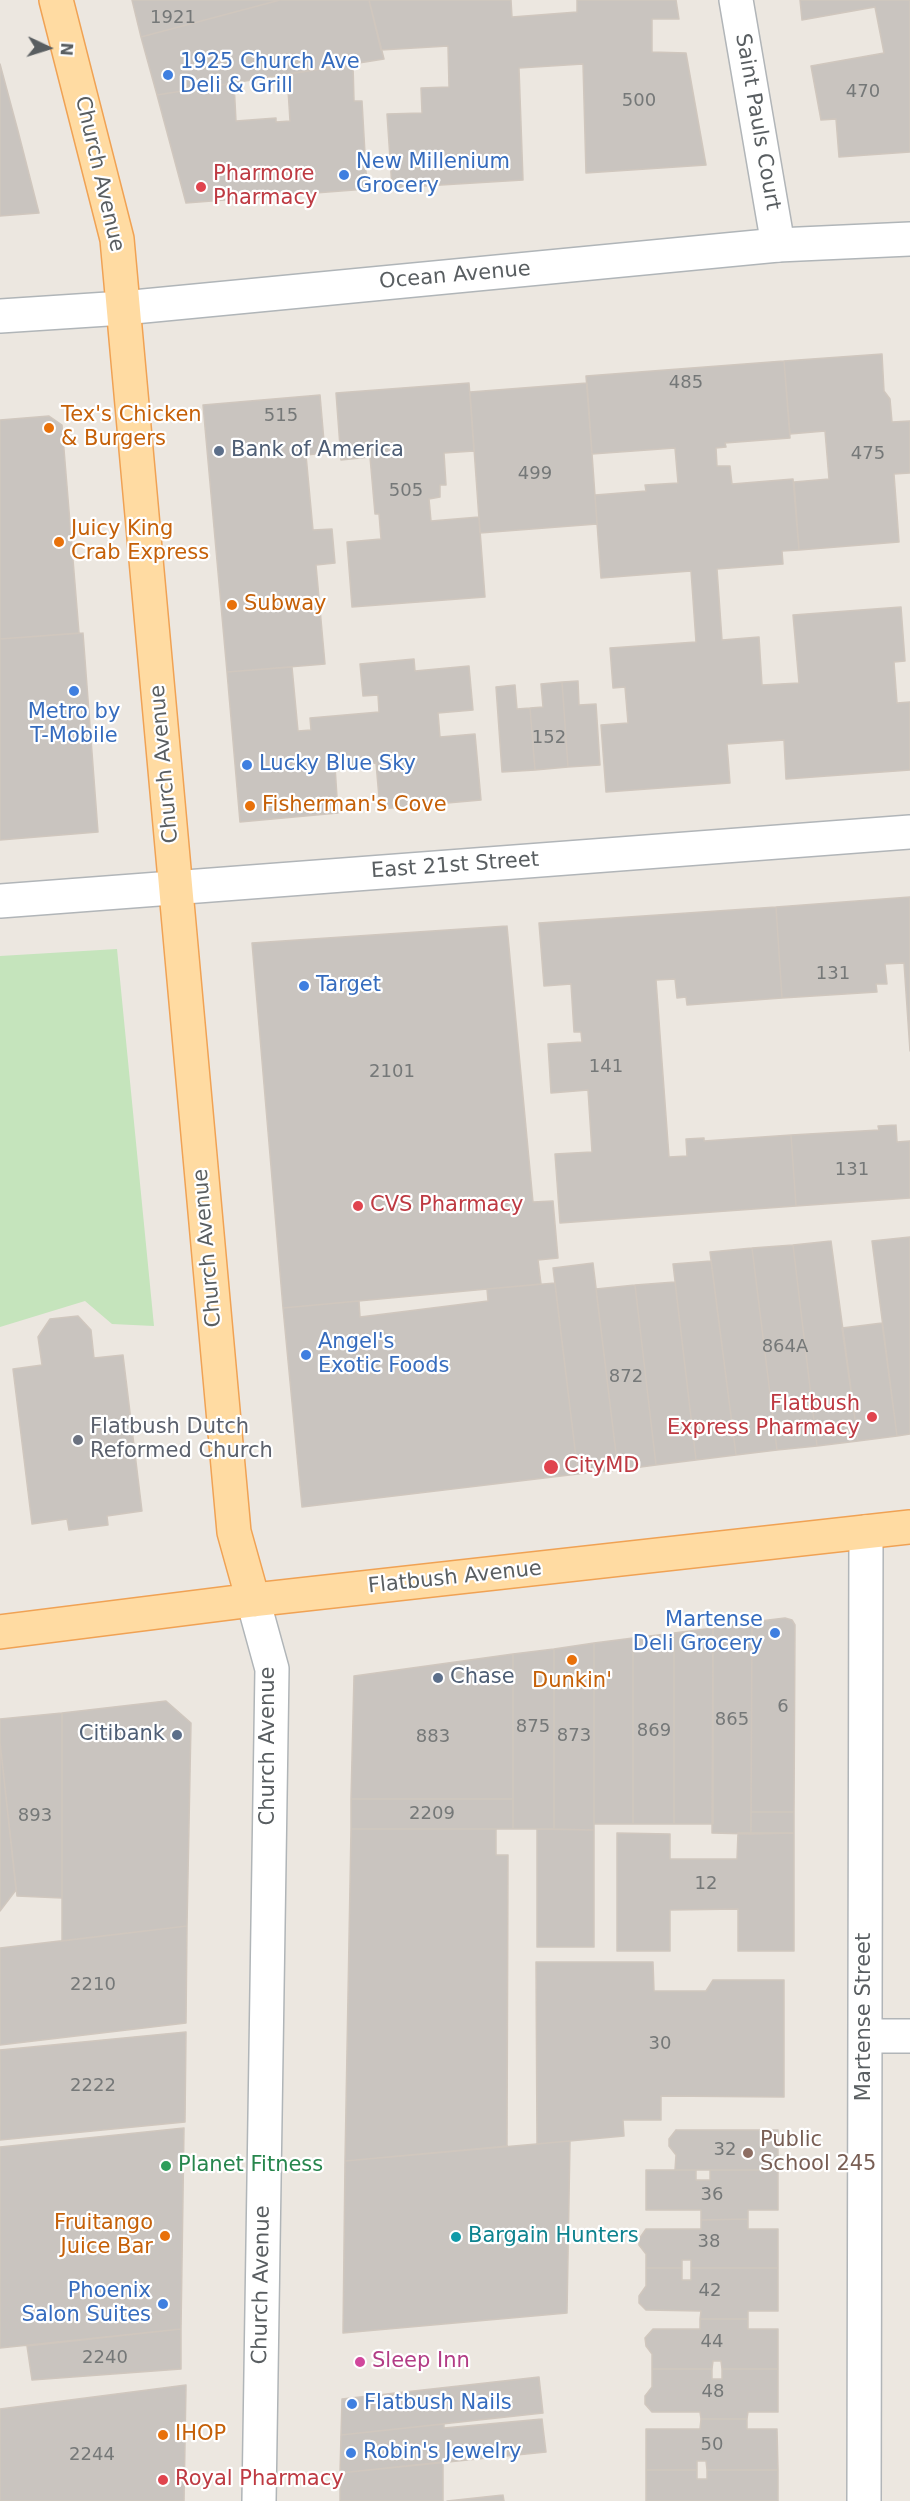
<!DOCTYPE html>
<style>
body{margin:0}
#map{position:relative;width:910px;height:2501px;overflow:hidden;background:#ece7e0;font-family:"DejaVu Sans",sans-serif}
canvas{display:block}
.north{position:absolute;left:18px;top:18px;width:60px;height:60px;-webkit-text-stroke:4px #fff;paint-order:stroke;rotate:94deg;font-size:16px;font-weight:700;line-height:24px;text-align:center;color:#595e61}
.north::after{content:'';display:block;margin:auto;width:21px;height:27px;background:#595e61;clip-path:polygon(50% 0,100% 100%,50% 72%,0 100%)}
</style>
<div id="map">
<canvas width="910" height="2501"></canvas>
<div class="north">N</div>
</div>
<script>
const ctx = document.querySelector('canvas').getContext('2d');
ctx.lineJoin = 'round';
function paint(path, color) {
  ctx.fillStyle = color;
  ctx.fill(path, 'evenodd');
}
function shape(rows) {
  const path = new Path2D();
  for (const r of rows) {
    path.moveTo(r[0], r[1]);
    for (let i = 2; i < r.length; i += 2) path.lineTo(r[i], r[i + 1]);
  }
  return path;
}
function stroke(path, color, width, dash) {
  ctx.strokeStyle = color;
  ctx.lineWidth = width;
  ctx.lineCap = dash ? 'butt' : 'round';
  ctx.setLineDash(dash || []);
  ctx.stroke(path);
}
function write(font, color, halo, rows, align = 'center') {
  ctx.font = font + ' "DejaVu Sans",sans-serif';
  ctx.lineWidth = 4.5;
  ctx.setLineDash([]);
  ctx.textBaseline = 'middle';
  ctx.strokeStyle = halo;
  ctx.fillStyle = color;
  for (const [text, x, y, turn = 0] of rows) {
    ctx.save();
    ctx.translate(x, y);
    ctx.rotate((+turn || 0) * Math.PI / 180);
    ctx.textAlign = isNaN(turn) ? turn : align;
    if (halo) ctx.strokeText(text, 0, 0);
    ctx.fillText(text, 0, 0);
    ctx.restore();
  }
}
paint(shape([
 [117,949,154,1326,112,1324,85,1301,0,1327,0,956]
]), '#c5e4bc');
const building = shape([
 [132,0,280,0,141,37,132,0],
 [280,0,369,0,384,59,157,95,141,37,280,0],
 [369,0,511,0,512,17,577,12,577,0,676,0,679,19,652,19,652,52,686,53,706,165,586,173,583,64,519,68,523,180,392,188,387,114,422,113,421,88,449,87,448,46,381,50,369,0],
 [800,0,910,0,910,152,839,157,836,119,821,120,811,66,884,53,875,7,802,20,800,0],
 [0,64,18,131,39,213,0,216,0,64],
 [353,64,354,101,362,101,367,189,186,203,157,95,234,83,236,121,276,118,276,122,290,121,287,74,353,64],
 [882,354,884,391,890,399,892,422,910,421,910,473,894,474,899,542,799,550,794,482,829,479,825,431,790,434,784,361,882,354],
 [784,361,790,438,725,443,726,447,716,448,717,466,730,466,732,484,793,479,799,550,782,551,783,564,717,569,722,640,759,637,762,685,799,683,793,615,901,607,905,661,894,662,897,703,910,702,910,770,786,779,784,740,727,744,730,783,606,792,601,725,628,723,625,687,613,688,610,648,696,642,691,571,601,578,595,495,646,491,645,485,678,483,675,448,592,454,586,376,784,361],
 [469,383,474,451,444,453,446,485,440,485,440,497,429,499,431,521,479,517,485,597,352,607,347,542,381,539,379,514,375,514,370,457,341,460,336,393,469,383],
 [587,383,597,524,480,533,470,392,587,383],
 [320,395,325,453,306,455,313,530,332,529,335,563,316,565,325,664,227,672,203,405,320,395],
 [49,416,62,425,79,633,0,639,0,420,49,416],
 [83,633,98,832,0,840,0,639,83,633],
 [414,659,415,671,469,666,473,710,438,713,440,737,475,734,481,800,380,809,376,763,335,766,338,813,240,822,227,672,292,667,298,731,311,730,310,718,379,712,378,695,363,696,360,664,414,659],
 [578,681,579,705,596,704,600,765,568,767,562,682,578,681],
 [562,682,568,767,535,770,530,708,543,707,541,684,562,682],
 [515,685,517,709,530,708,535,770,502,772,496,687,515,685],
 [910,897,910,1051,904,963,885,964,887,984,876,984,877,992,782,998,776,907,910,897],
 [776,907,782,998,687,1005,686,997,677,998,675,979,656,980,669,1157,687,1156,686,1139,704,1138,704,1141,791,1135,796,1206,560,1223,555,1154,592,1152,588,1090,551,1093,548,1044,582,1042,581,1032,574,1032,571,984,544,986,539,923,776,907],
 [507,926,533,1202,553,1201,558,1258,538,1260,541,1284,283,1308,252,943,507,926],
 [896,1125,897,1142,910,1141,910,1198,796,1206,791,1135,879,1130,878,1126,896,1125],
 [910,1237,910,1434,897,1436,872,1241,910,1237],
 [831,1241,858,1441,817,1446,793,1245,831,1241],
 [793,1245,817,1446,777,1450,752,1248,793,1245],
 [752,1248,777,1450,736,1455,710,1252,752,1248],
 [711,1261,736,1455,696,1460,673,1264,711,1261],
 [593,1263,618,1470,578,1474,553,1268,593,1263],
 [675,1282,696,1460,656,1465,635,1285,675,1282],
 [555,1283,578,1474,302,1507,283,1308,359,1301,360,1317,488,1301,487,1289,555,1283],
 [635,1285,656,1465,618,1470,596,1289,635,1285],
 [78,1316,91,1330,94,1358,123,1355,142,1511,107,1516,108,1525,69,1530,67,1519,32,1524,13,1369,42,1365,38,1337,50,1319,78,1316],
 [882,1323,897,1436,858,1441,842,1328,882,1323],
 [785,1618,792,1620,795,1625,794,1812,751,1812,752,1622,785,1618],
 [752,1622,751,1834,712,1833,713,1628,752,1622],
 [713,1628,713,1824,674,1824,674,1633,713,1628],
 [674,1633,674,1824,633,1824,633,1638,674,1633],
 [633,1638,633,1824,594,1824,594,1643,633,1638],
 [594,1643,594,1830,554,1829,554,1649,594,1643],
 [554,1649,554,1829,513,1829,513,1654,554,1649],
 [513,1654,513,1799,351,1799,354,1676,513,1654],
 [166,1701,191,1723,187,1926,62,1941,62,1713,166,1701],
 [62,1713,62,1898,17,1896,0,1742,0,1719,62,1713],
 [0,1742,16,1890,0,1911,0,1742],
 [351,1799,513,1799,513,1829,351,1829,351,1799],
 [751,1812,794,1812,794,1833,751,1834,751,1812],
 [351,1829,496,1829,496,1855,508,1855,507,2146,345,2161,351,1829],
 [537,1829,594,1830,594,1947,537,1947,537,1829],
 [617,1833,670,1834,670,1859,737,1859,738,1833,794,1833,794,1951,738,1951,738,1909,670,1910,670,1951,617,1951,617,1833],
 [187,1926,186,2023,0,2045,0,1948,187,1926],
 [536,1962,653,1962,654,1991,706,1991,713,1980,784,1980,784,2097,661,2096,661,2120,623,2120,624,2136,537,2144,536,1962],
 [186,2032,185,2122,0,2140,0,2050,186,2032],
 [184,2128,181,2329,0,2348,0,2147,184,2128],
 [676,2130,778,2130,778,2170,675,2170,676,2155,669,2146,669,2139,676,2130],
 [570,2141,567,2313,343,2333,345,2161,570,2141],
 [646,2170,696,2170,696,2180,710,2180,710,2170,778,2170,778,2210,748,2210,748,2219,701,2220,701,2210,646,2210,646,2170],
 [748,2219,748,2229,778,2229,778,2268,691,2268,691,2260,682,2260,682,2268,646,2268,646,2254,639,2245,639,2239,646,2229,701,2229,701,2220,748,2219],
 [646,2268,682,2268,682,2280,691,2280,691,2268,778,2268,778,2311,748,2311,748,2319,700,2319,701,2311,646,2310,639,2303,639,2296,646,2286,646,2268],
 [700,2319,748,2319,748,2329,778,2329,778,2369,722,2369,721,2361,713,2361,712,2369,652,2369,652,2354,646,2346,645,2338,653,2329,700,2329,700,2319],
 [181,2329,181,2369,32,2380,27,2346,181,2329],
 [652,2369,712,2369,712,2379,722,2379,722,2369,778,2369,778,2412,748,2412,747,2419,701,2419,700,2412,652,2412,645,2404,645,2396,652,2387,652,2369],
 [539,2377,543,2413,341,2435,342,2399,539,2377],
 [186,2385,184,2501,0,2501,0,2409,186,2385],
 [542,2419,546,2452,340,2473,341,2435,444,2424,444,2428,542,2419],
 [701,2419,747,2419,747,2429,777,2429,778,2470,707,2470,706,2461,697,2461,697,2470,646,2470,646,2429,700,2429,701,2419],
 [443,2462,443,2501,340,2501,340,2473,443,2462],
 [646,2470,697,2470,697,2479,707,2479,707,2470,778,2470,778,2501,646,2501,646,2470],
 [503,2495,504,2501,447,2501,503,2495]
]);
paint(building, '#c9c4bf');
stroke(building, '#d0c7be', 1.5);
const minor = shape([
 [736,0,778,245],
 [0,901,910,832],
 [865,2036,910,2036],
 [864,2501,866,1532]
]);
const secondary = shape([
 [0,316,123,308,778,245,910,239],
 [253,1600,272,1669,259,2501]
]);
const primary = shape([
 [56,0,117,239,234,1532,253,1600],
 [0,1632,253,1600,910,1527]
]);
stroke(minor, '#b1b5b8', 36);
stroke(secondary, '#b0b5b8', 36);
stroke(primary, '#f0a254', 36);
stroke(minor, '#fff', 33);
stroke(secondary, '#fff', 33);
stroke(primary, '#ffdba2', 33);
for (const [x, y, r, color] of [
 [168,75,6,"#3f7fe0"],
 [344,175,6,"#3f7fe0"],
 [201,187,6,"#e0444e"],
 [49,428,6,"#e8710a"],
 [219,451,6,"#5c6f8a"],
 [59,542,6,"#e8710a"],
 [232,605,6,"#e8710a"],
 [74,691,6,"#3f7fe0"],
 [247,765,6,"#3f7fe0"],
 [250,806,6,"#e8710a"],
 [304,986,6,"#3f7fe0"],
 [358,1206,6,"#e0444e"],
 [306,1355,6,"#3f7fe0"],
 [872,1417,6,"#e0444e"],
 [78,1440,6,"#6b7280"],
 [551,1467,8,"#e0444e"],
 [775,1633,6,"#3f7fe0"],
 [572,1660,6,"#e8710a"],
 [438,1678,6,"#5c6f8a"],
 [177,1735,6,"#5c6f8a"],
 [748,2153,6,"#8d6e63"],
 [166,2166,6,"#2e9e5b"],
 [165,2236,6,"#e8710a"],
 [456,2237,6,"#0f9aa8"],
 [163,2304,6,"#3f7fe0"],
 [360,2362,6,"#d1479c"],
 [352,2404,6,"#3f7fe0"],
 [163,2435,6,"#e8710a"],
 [351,2453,6,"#3f7fe0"],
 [163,2480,6,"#e0444e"]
]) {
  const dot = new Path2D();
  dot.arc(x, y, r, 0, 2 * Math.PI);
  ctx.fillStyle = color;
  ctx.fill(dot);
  stroke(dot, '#fff', 2);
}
write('18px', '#757878', null, [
 ["1921",173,18],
 ["470",863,92],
 ["500",639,101],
 ["485",686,383],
 ["515",281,416],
 ["475",868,454],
 ["499",535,474],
 ["505",406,491],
 ["152",549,738],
 ["131",833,974],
 ["141",606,1067],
 ["2101",392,1072],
 ["131",852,1170],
 ["864A",785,1347],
 ["872",626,1377],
 ["6",783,1707],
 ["865",732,1720],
 ["875",533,1727],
 ["869",654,1731],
 ["873",574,1736],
 ["883",433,1737],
 ["2209",432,1814],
 ["893",35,1816],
 ["12",706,1884],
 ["2210",93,1985],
 ["30",660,2044],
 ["2222",93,2086],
 ["32",725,2150],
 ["36",712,2195],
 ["38",709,2242],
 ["42",710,2291],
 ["44",712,2342],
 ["2240",105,2358],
 ["48",713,2392],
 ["50",712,2445],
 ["2244",92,2455]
]);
write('21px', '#366cbe', '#fff', [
 ["1925 Church Ave",180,63],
 ["Deli & Grill",180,87],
 ["New Millenium",356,163],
 ["Grocery",356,187],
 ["Metro by",74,713,"center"],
 ["T-Mobile",74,737,"center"],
 ["Lucky Blue Sky",259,765],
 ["Target",316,986],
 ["Angel's",318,1343],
 ["Exotic Foods",318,1367],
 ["Martense",763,1621,"right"],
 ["Deli Grocery",763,1645,"right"],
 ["Phoenix",151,2292,"right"],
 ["Salon Suites",151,2316,"right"],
 ["Flatbush Nails",364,2404],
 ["Robin's Jewelry",363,2453]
], 'left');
write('21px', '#595e61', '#fff', [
 ["Saint Pauls Court",757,122,80],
 ["Church Avenue",99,174,77],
 ["Ocean Avenue",455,276,-5],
 ["Church Avenue",165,764,-95],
 ["East 21st Street",455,866,-4],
 ["Church Avenue",208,1248,-95],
 ["Flatbush Avenue",455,1578,-6],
 ["Church Avenue",269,1746,-90],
 ["Martense Street",865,2017,-90],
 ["Church Avenue",262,2285,-89]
]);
write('21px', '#be3a42', '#fff', [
 ["Pharmore",213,175],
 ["Pharmacy",213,199],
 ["CVS Pharmacy",370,1206],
 ["Flatbush",860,1405,"right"],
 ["Express Pharmacy",860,1429,"right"],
 ["CityMD",564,1467],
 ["Royal Pharmacy",175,2480]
], 'left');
write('21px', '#c56008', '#fff', [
 ["Tex's Chicken",61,416],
 ["& Burgers",61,440],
 ["Juicy King",71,530],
 ["Crab Express",71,554],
 ["Subway",244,605],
 ["Fisherman's Cove",262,806],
 ["Dunkin'",572,1682,"center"],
 ["Fruitango",153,2224,"right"],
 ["Juice Bar",153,2248,"right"],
 ["IHOP",175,2435]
], 'left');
write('21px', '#4e5e75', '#fff', [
 ["Bank of America",231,451],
 ["Chase",450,1678],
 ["Citibank",165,1735,"right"]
], 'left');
write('21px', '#5b616d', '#fff', [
 ["Flatbush Dutch",90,1428],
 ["Reformed Church",90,1452]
], 'left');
write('21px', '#785e54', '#fff', [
 ["Public",760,2141],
 ["School 245",760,2165]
], 'left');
write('21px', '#27864d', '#fff', [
 ["Planet Fitness",178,2166]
], 'left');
write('21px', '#0d838f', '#fff', [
 ["Bargain Hunters",468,2237]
], 'left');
write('21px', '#b23c85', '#fff', [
 ["Sleep Inn",372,2362]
], 'left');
</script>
